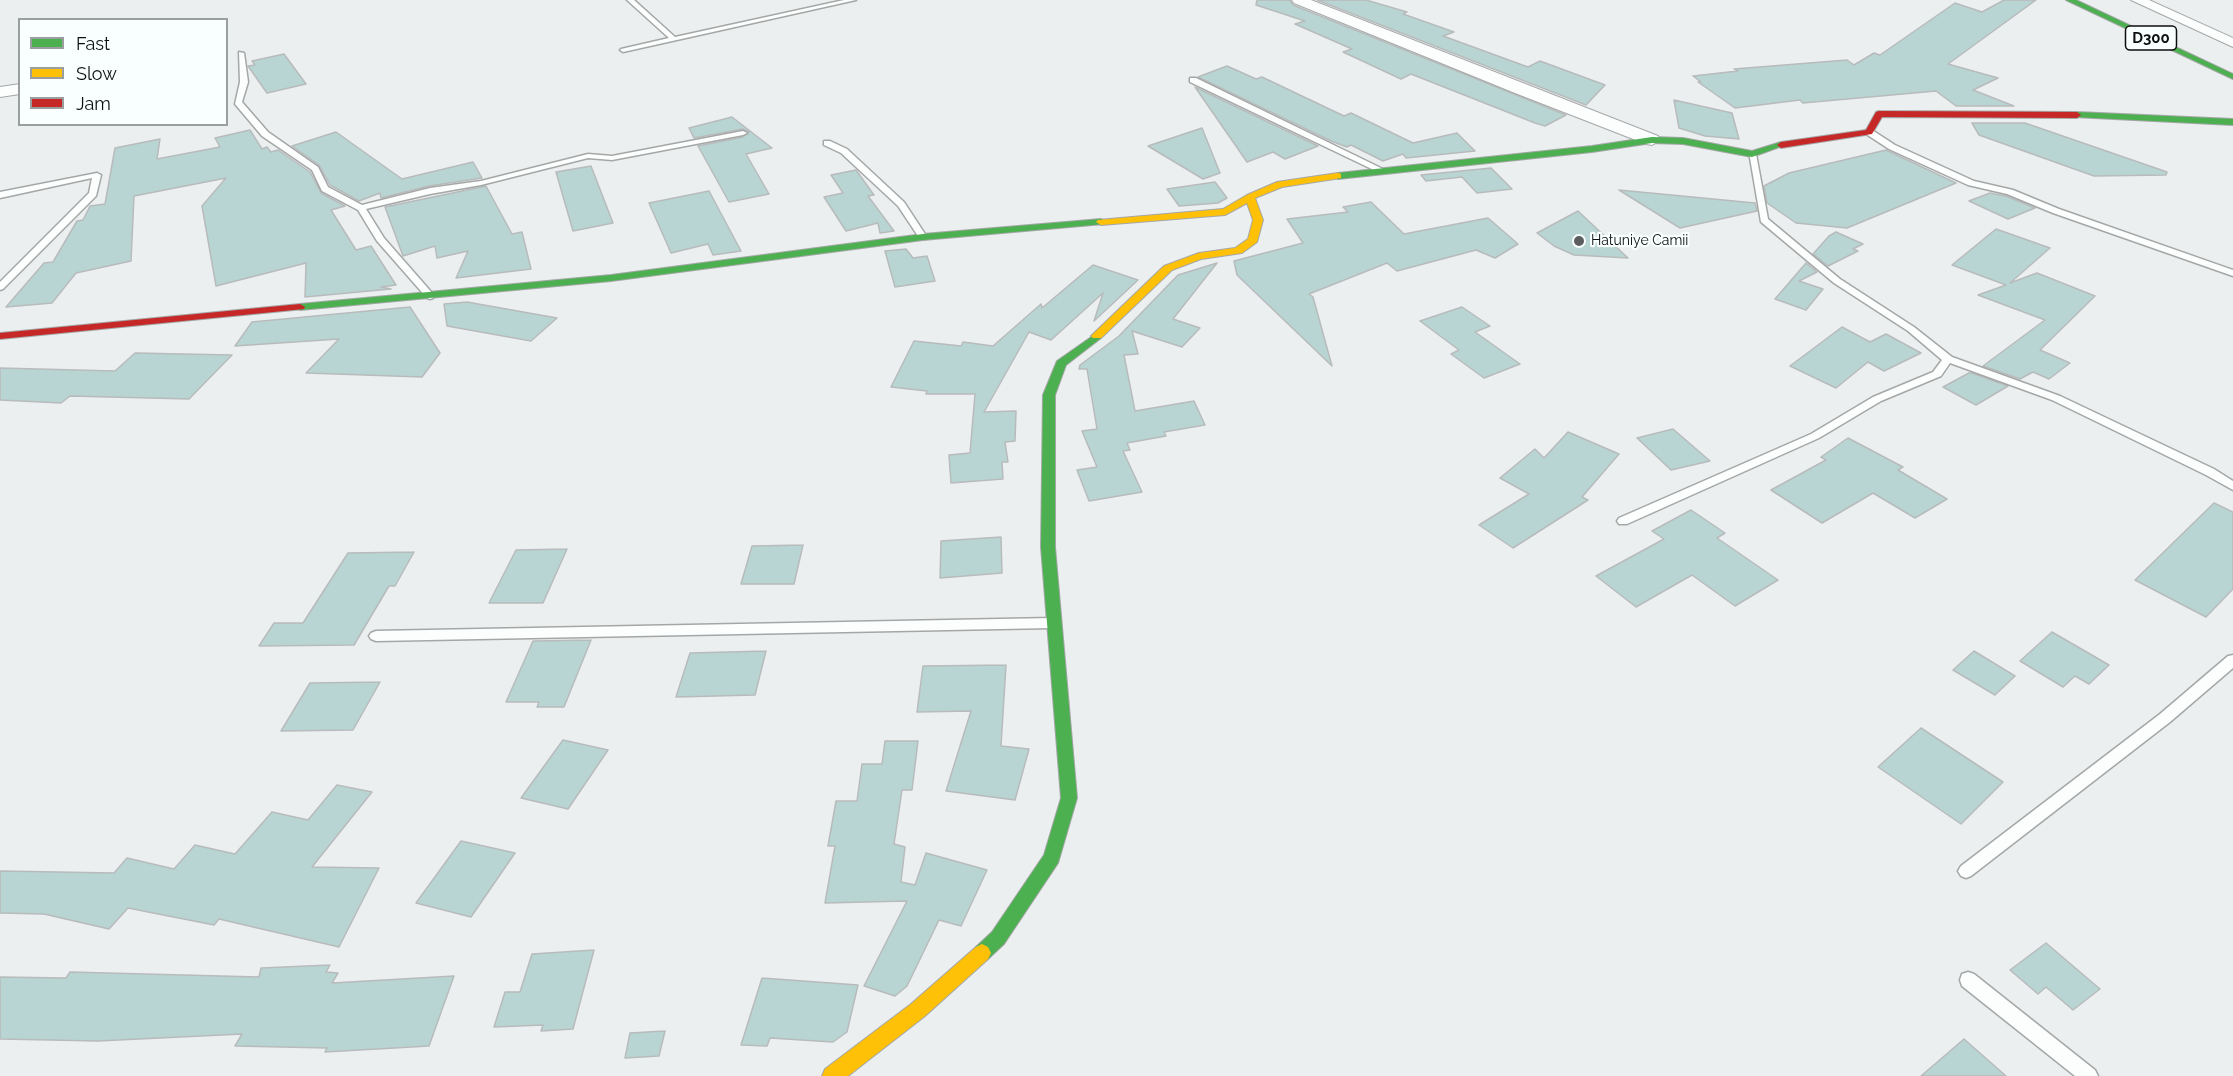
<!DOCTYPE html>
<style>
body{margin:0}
#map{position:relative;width:2233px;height:1076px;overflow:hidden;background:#eceff0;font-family:Raleway,sans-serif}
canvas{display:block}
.legend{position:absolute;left:18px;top:18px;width:210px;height:108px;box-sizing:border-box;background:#f9fefe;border:2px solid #9b9e9e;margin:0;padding:8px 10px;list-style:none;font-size:18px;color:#0d0f0f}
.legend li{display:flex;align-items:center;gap:12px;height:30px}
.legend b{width:30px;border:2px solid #9b9e9e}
</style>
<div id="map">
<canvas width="2233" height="1076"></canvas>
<ul class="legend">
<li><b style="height:8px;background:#4caf50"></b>Fast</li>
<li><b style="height:8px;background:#ffc107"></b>Slow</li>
<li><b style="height:8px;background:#c62828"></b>Jam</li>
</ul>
</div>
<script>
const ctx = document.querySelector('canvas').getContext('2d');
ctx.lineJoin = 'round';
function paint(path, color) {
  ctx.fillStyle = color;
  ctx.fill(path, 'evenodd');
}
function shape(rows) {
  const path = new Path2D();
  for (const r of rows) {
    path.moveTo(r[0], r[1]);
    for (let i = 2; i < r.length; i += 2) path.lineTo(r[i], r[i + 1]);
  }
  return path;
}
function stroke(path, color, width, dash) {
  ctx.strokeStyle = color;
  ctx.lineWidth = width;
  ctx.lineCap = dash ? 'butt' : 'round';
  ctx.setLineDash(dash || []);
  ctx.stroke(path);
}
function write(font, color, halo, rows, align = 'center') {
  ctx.font = font + ' Raleway,sans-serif';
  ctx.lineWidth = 4.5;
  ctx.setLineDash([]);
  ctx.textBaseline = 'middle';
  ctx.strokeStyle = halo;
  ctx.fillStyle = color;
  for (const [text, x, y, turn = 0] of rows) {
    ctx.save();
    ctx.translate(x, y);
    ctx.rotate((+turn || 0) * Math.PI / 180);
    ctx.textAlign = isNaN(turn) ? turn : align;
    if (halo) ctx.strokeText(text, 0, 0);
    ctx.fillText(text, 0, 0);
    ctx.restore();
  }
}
const building = shape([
 [1257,0,1290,0,1293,5,1566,115,1545,126,1535,123,1411,74,1401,79,1343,52,1352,49,1295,24,1305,21,1256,5,1257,0],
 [1317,0,1366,0,1407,12,1403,14,1454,32,1443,36,1528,67,1540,61,1605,85,1586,105,1317,0],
 [2004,0,2036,0,1948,64,1998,78,1973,90,2014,106,1956,106,1936,91,1803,103,1800,100,1735,108,1698,82,1701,82,1693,76,1738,71,1734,69,1847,60,1854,65,1874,53,1880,55,1955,3,1982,12,2004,0],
 [284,54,306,84,267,93,248,66,255,65,252,61,284,54],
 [1227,66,1256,79,1262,77,1344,116,1351,113,1413,143,1457,133,1475,151,1406,158,1403,154,1383,161,1351,145,1347,147,1331,141,1198,77,1227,66],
 [1195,87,1318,146,1285,159,1273,152,1247,162,1195,87],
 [1674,100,1732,113,1739,139,1705,136,1679,128,1674,100],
 [732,117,772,148,746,154,769,194,729,202,698,146,743,137,749,132,743,129,694,138,689,128,732,117],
 [1972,123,2025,123,2167,172,2166,175,2094,176,1979,135,1972,123],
 [1202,128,1220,173,1203,179,1148,146,1202,128],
 [250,130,262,149,267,147,271,152,278,150,310,172,321,193,345,206,331,210,356,250,371,246,396,285,381,287,391,289,305,297,306,263,216,286,202,206,226,178,134,196,131,261,76,273,52,303,6,307,44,263,53,262,77,221,83,220,90,206,105,204,115,148,160,139,157,159,220,147,215,138,250,130],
 [336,132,402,179,473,162,482,178,429,186,381,198,380,193,359,201,330,185,319,165,292,146,336,132],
 [1886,150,1956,183,1847,228,1796,223,1767,203,1764,186,1789,173,1886,150],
 [591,166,613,223,573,231,556,172,591,166],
 [1491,168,1512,189,1477,193,1462,177,1426,181,1421,175,1491,168],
 [856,170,874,195,868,196,894,231,880,233,878,223,846,231,824,197,843,193,831,175,856,170],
 [1215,182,1227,198,1218,203,1179,206,1167,189,1215,182],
 [486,186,512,234,522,232,531,269,456,278,468,251,437,258,435,246,403,256,385,207,486,186],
 [1619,190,1755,203,1757,211,1680,228,1619,190],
 [709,191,741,251,713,255,708,244,671,253,649,203,709,191],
 [1990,193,2006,196,2035,208,2008,219,1969,201,1990,193],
 [1371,202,1404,234,1488,218,1518,244,1495,258,1476,250,1397,271,1387,263,1309,294,1313,297,1332,366,1237,275,1234,261,1303,243,1287,219,1348,212,1343,207,1371,202],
 [1578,211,1628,258,1574,255,1554,246,1537,233,1578,211],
 [1996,229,2050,248,2010,283,2037,273,2095,296,2040,350,2070,363,2049,379,2033,372,2020,379,1983,366,2045,320,1978,295,2006,285,1952,265,1996,229],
 [1836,232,1863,244,1853,249,1858,251,1828,266,1813,254,1829,236,1836,232],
 [906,249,913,258,927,256,935,281,895,287,885,251,906,249],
 [1217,263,1173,319,1200,328,1182,347,1132,331,1138,354,1124,355,1135,411,1194,401,1205,425,1164,432,1166,436,1127,443,1130,450,1123,451,1142,492,1089,501,1077,470,1097,467,1082,431,1097,429,1087,369,1079,369,1080,365,1119,336,1178,275,1217,263],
 [1806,263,1817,272,1799,281,1823,289,1806,310,1775,299,1806,263],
 [1093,265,1138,280,1094,321,1103,293,1051,340,1029,332,984,412,1016,411,1015,441,1005,442,1008,462,1002,462,1003,479,951,483,949,455,970,453,975,394,926,394,927,391,891,387,914,341,961,346,963,342,993,346,1041,304,1042,308,1093,265],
 [467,302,557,318,531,341,447,326,444,304,467,302],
 [410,307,440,353,422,377,306,373,339,339,235,346,252,322,410,307],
 [1462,307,1490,326,1475,332,1520,364,1484,378,1451,354,1459,350,1420,321,1462,307],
 [1842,327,1870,342,1886,334,1921,353,1884,371,1868,362,1836,388,1790,366,1842,327],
 [135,353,232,355,189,399,70,396,61,403,0,400,0,368,115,371,135,353],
 [1969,373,1972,373,2008,386,1976,405,1943,387,1969,373],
 [1673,429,1710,461,1671,470,1637,438,1673,429],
 [1568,432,1619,454,1582,497,1588,500,1513,548,1479,525,1529,494,1500,478,1535,449,1544,458,1568,432],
 [1848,438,1903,467,1898,470,1947,499,1915,518,1873,493,1822,523,1771,490,1826,460,1821,457,1848,438],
 [2214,503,2233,512,2233,589,2206,617,2135,580,2214,503],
 [1691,510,1725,533,1717,538,1778,580,1735,606,1692,575,1636,607,1596,576,1664,539,1652,531,1691,510],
 [1001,537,1002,573,940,578,941,541,1001,537],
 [803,545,794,584,741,584,752,546,803,545],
 [567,549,543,603,489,603,516,550,567,549],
 [414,552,395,586,389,586,354,645,259,646,274,623,303,623,348,553,414,552],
 [2052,632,2109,665,2089,684,2075,676,2063,687,2020,661,2052,632],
 [591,640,564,707,537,707,539,702,506,702,533,641,591,640],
 [766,651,755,695,676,697,690,653,766,651],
 [1974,651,2015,676,1995,695,1953,670,1974,651],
 [1006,665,1001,746,1029,749,1015,800,946,791,971,711,917,712,923,666,1006,665],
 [380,682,353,730,281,731,310,683,380,682],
 [1921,728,2003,782,1961,824,1878,767,1921,728],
 [563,740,608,750,568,809,521,798,563,740],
 [885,741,918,741,912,790,902,790,894,844,905,847,901,882,915,885,926,853,987,870,961,926,939,920,907,986,895,996,864,986,907,901,825,903,835,846,828,846,836,801,857,801,862,764,882,764,885,741],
 [337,785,372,792,312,867,379,868,339,947,219,919,214,925,128,908,109,929,44,914,0,913,0,871,114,873,127,858,174,869,195,845,235,854,272,812,308,820,337,785],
 [461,841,515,853,471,917,416,903,461,841],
 [2046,943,2100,989,2073,1010,2046,987,2038,994,2010,970,2046,943],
 [594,950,573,1029,541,1031,543,1025,494,1027,505,992,520,992,532,954,594,950],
 [330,965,326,972,338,973,332,983,454,976,429,1046,325,1052,327,1048,235,1046,242,1034,98,1041,0,1039,0,977,66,978,70,972,259,977,261,968,330,965],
 [762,978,858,985,847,1032,833,1042,770,1038,767,1046,741,1045,762,978],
 [665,1031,659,1056,625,1058,630,1033,665,1031],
 [1964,1039,2006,1076,1921,1076,1964,1039]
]);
paint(building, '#b8d5d3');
stroke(building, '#b8bbbb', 1.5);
const lane = shape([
 [627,0,634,0,675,37,844,0,856,0,623,52,620,50,621,49,669,38,627,0],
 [239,52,244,53,248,82,242,102,268,132,318,167,328,187,362,205,430,188,481,181,588,154,612,156,743,131,747,133,743,135,612,160,588,158,481,185,430,194,366,209,384,238,433,294,433,298,430,299,427,298,377,241,358,210,322,191,312,170,262,136,235,104,240,82,239,52],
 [1190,78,1196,78,1385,170,1378,172,1190,82,1190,78],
 [1866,130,1872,130,1895,145,1974,181,2013,190,2059,209,2233,270,2233,276,2053,213,2007,194,1968,185,1889,149,1866,134,1866,130],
 [824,141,830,141,847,149,904,202,927,237,926,239,920,239,898,206,841,153,824,145,824,141],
 [1749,152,1756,154,1768,219,1840,279,1914,327,1952,357,2060,396,2214,469,2233,481,2233,490,2206,475,2052,400,1950,363,1941,376,1881,401,1819,438,1627,524,1619,524,1617,521,1619,518,1811,434,1873,397,1933,372,1942,360,1908,331,1834,283,1761,222,1749,152],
 [97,173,101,175,96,196,3,289,0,290,0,282,89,193,92,178,0,198,0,192,97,173],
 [1052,618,1057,620,1058,623,1057,626,1052,628,376,641,371,639,369,636,371,633,376,631,1052,618],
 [2233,655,2233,668,2170,722,1971,876,1966,878,1961,876,1958,871,1961,866,2160,714,2228,656,2233,655],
 [1968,972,1974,974,2095,1070,2098,1076,2075,1076,1962,986,1960,980,1962,974,1968,972]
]);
const street = shape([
 [1292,0,1311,0,1658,136,1660,140,1652,145,1646,144,1515,93,1294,3,1292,0],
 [2131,0,2149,0,2233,38,2233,47,2131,0],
 [20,84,20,94,0,97,0,87,20,84]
]);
const fast = shape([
 [2066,0,2076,0,2233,74,2233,79,2066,0],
 [2077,112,2233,119,2233,125,2074,117,2074,113,2077,112],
 [1652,137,1683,138,1752,151,1781,142,1785,145,1752,157,1683,144,1652,143,1592,152,1338,179,1333,176,1338,173,1592,146,1652,137],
 [1101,219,1106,222,1104,224,923,240,611,281,300,310,295,307,300,304,611,275,923,234,1101,219],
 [1097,333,1101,334,1101,338,1066,365,1055,395,1055,547,1077,798,1058,863,1004,944,988,959,982,962,976,959,973,953,976,947,992,932,1044,855,1061,798,1041,547,1043,395,1057,361,1097,333]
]);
const slow = shape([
 [1338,173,1341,174,1341,178,1282,187,1255,198,1263,220,1257,242,1242,253,1201,259,1172,270,1101,338,1093,338,1091,336,1164,266,1199,253,1235,248,1248,239,1253,220,1247,203,1225,215,1101,225,1096,222,1098,220,1223,209,1247,195,1277,182,1338,173],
 [982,944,988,947,991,953,988,959,925,1016,848,1076,822,1076,825,1069,911,1004,976,947,982,944]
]);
const jam = shape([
 [1879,111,2077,112,2081,115,2077,118,1882,117,1872,134,1781,148,1777,145,1781,142,1866,130,1876,112,1879,111],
 [300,304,305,307,304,309,0,339,0,333,300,304]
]);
stroke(lane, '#a5a7a7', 3);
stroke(street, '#a5a7a7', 2);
stroke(fast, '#a5a7a7', 2);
stroke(slow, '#a5a7a7', 2);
stroke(jam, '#a5a7a7', 2);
paint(lane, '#fcfdfd');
paint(street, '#fcfdfd');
paint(fast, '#4caf50');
paint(slow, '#ffc107');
paint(jam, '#c62828');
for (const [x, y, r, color] of [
 [1579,241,6,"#5b5d5e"]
]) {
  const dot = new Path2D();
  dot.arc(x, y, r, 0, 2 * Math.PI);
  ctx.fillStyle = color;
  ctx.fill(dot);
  stroke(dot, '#f9fefe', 2);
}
write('14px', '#0d0f0f', '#f9fefe', [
 ["Hatuniye Camii",1591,241]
], 'left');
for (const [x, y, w] of [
 [2151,38,51]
]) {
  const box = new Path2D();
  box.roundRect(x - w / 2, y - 12, w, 24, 4.5);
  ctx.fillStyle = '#f9fefe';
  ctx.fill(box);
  stroke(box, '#0d0f0f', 1.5);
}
write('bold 15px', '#0d0f0f', null, [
 ["D300",2151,38]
]);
</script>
